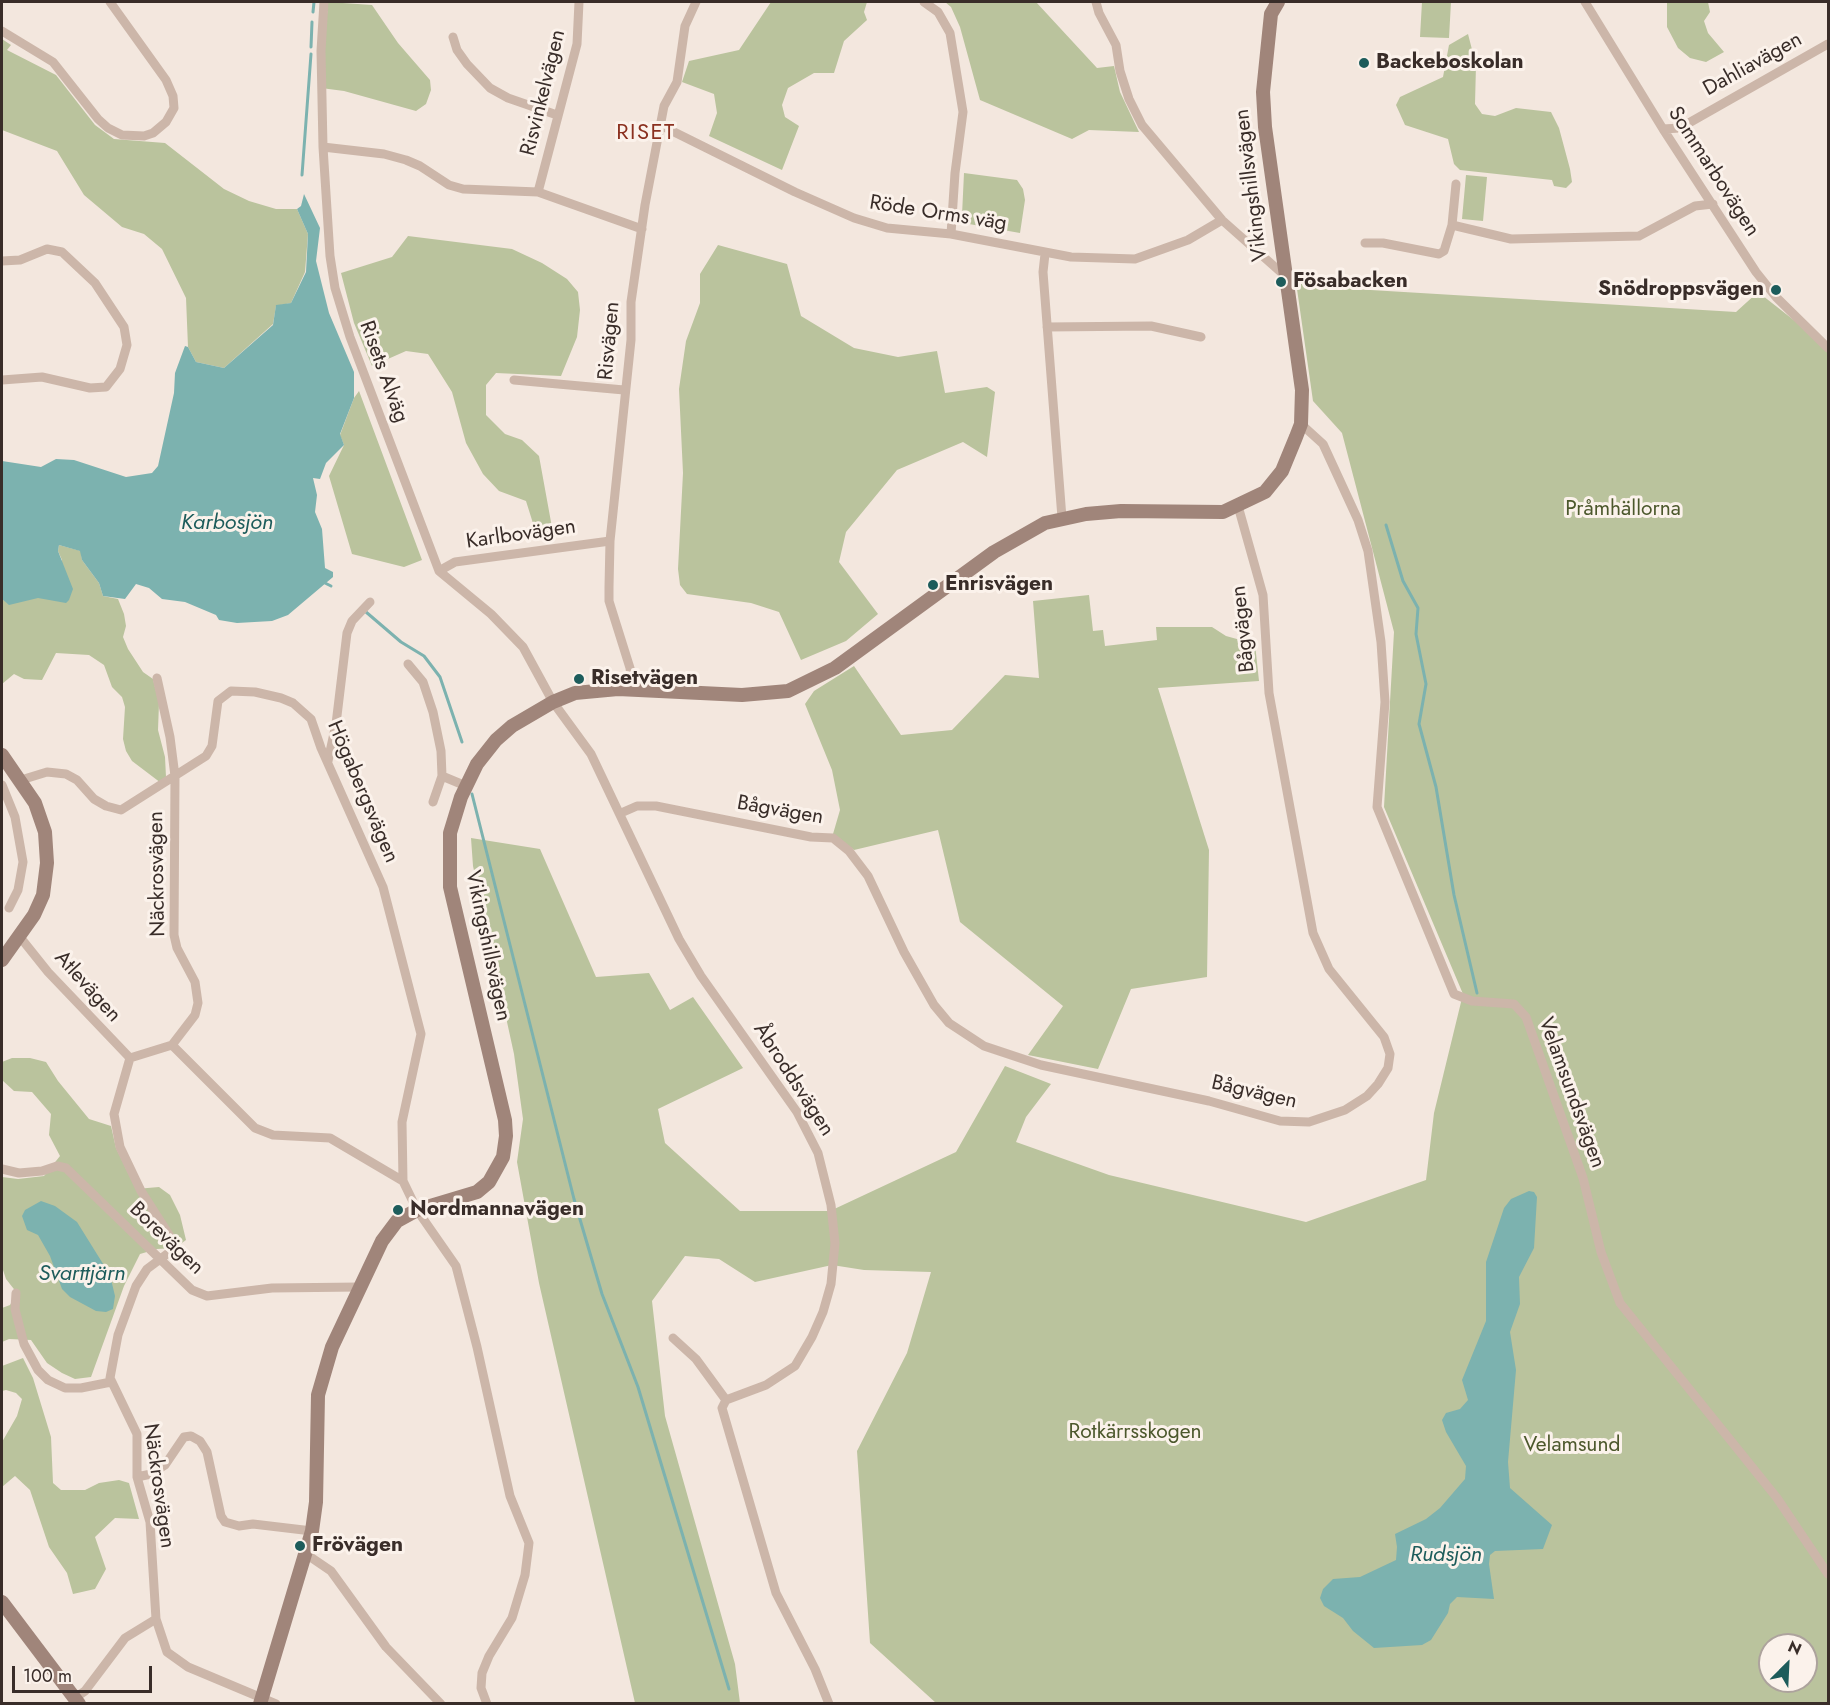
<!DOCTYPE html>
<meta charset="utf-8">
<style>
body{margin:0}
#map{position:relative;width:1830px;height:1705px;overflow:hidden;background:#f3e7de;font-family:Jost,sans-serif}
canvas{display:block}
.frame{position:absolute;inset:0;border:3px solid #392d29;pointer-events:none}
.north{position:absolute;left:1758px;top:1633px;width:60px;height:60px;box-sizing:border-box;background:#fbf2eb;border:2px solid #ada39d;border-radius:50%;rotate:24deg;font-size:16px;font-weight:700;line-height:24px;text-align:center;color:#392d29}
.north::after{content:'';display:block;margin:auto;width:21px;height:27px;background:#1d5c5b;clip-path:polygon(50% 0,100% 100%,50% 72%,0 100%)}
.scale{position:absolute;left:12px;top:1666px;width:140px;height:27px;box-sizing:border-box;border:3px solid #392d29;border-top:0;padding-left:8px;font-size:18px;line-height:21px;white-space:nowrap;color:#392d29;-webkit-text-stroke:4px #fbf2eb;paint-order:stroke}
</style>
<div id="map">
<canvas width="1830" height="1705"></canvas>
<div class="frame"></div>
<div class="north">N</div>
<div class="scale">100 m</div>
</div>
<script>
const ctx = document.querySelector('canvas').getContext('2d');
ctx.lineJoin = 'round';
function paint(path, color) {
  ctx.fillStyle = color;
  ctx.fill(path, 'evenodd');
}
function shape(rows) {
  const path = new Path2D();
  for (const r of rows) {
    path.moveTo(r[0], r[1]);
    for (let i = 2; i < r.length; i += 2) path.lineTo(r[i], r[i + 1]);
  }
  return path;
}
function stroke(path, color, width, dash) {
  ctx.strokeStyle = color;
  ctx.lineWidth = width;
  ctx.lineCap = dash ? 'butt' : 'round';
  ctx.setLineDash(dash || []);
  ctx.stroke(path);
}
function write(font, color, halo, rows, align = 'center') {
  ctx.font = font + ' Jost,sans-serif';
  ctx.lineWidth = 6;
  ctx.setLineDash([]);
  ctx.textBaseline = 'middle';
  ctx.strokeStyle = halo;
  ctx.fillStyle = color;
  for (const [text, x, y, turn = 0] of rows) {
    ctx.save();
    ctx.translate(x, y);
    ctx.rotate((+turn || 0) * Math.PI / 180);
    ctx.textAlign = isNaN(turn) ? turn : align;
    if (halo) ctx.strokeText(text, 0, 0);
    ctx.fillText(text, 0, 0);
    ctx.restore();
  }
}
paint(shape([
 [328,2,372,5,398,43,430,80,431,90,426,104,416,111,344,91,321,88],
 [771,2,867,2,864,12,867,20,844,41,834,73,814,73,788,88,782,105,785,117,799,126,782,170,709,136,717,113,714,94,682,82,689,61,739,50],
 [945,2,1036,2,1097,68,1114,66,1120,92,1139,132,1089,130,1072,139,980,100,960,27,951,7],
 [1422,2,1451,2,1449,38,1420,37],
 [1667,2,1708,2,1710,12,1704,21,1708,33,1724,52,1706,62,1690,58,1678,48,1667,27],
 [1468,34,1476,65,1475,104,1482,114,1495,116,1516,108,1551,112,1559,128,1570,169,1572,182,1566,188,1554,186,1552,180,1460,170,1454,164,1448,139,1405,125,1396,105,1400,97,1443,77,1449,45],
 [2,39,11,45,7,50,56,75,95,125,114,139,165,143,224,189,249,201,276,209,297,209,308,234,305,272,291,303,276,306,273,324,224,368,196,362,188,347,186,298,162,249,144,234,122,227,84,195,57,151,2,130],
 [964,173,1017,180,1023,189,1025,200,1020,233,969,224,962,215],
 [1466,175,1487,177,1483,221,1462,219],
 [408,236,512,249,542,263,567,279,578,292,580,310,577,337,561,376,496,373,486,385,486,415,505,434,522,440,539,456,553,533,537,536,526,501,499,491,483,474,466,443,452,392,428,354,406,351,372,366,354,323,341,273,392,257],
 [718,245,787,264,801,316,854,348,898,357,937,351,945,393,987,387,995,392,987,457,963,442,897,470,846,532,839,562,878,614,846,641,801,660,779,612,751,603,687,594,680,585,678,569,683,473,679,389,686,341,700,303,700,274],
 [1295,275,1354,289,1736,312,1758,292,1828,347,1828,1703,936,1703,870,1643,857,1451,907,1353,931,1272,864,1270,832,1265,755,1282,719,1259,685,1256,652,1301,665,1416,735,1664,740,1703,635,1703,539,1283,517,1162,523,1119,514,1054,473,866,471,838,540,849,596,977,649,973,670,1010,693,997,743,1068,658,1109,665,1143,740,1211,830,1211,956,1152,1005,1066,1051,1084,1026,1117,1016,1142,1109,1175,1306,1222,1426,1180,1434,1113,1463,994,1384,807,1394,632,1342,433,1313,401],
 [1770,1645,1806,1645,1806,1681,1770,1681],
 [359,391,422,560,404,567,352,554,329,476,344,445,340,435,354,398],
 [59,545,81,551,82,560,99,583,103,596,118,599,124,614,126,626,123,637,128,649,143,672,153,679,159,703,158,730,165,757,166,777,161,783,132,761,126,751,123,739,125,707,122,697,112,687,104,665,89,655,56,653,42,680,24,679,14,674,2,684,2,599,9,604,38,597,62,560,58,551],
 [1089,595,1093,631,1103,630,1105,646,1157,640,1156,627,1212,627,1226,636,1255,644,1259,681,1158,688,1209,850,1207,977,1131,989,1098,1069,1028,1055,1063,1006,960,922,938,830,854,850,833,834,840,810,832,770,805,704,814,691,854,666,901,735,952,730,1005,675,1039,678,1033,601],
 [12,1058,30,1058,46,1062,58,1081,89,1119,111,1126,116,1148,136,1189,159,1187,170,1195,180,1215,186,1240,175,1248,157,1249,140,1254,124,1286,91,1377,75,1379,62,1373,47,1363,31,1340,9,1339,2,1342,2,1308,10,1305,17,1293,6,1279,2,1267,2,1177,18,1179,44,1176,60,1156,49,1135,51,1114,32,1092,14,1091,2,1080,2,1062],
 [23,1358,33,1378,51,1437,53,1483,61,1490,85,1490,99,1483,119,1480,129,1483,139,1519,115,1518,95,1537,106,1569,95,1589,73,1594,67,1573,49,1547,30,1490,15,1476,2,1487,2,1442,17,1416,22,1399,16,1393,6,1390,2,1391,2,1366]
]), '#bac39d');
paint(shape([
 [304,194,320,228,316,261,329,313,354,372,354,398,340,434,344,445,326,463,320,479,313,478,317,495,315,512,322,529,325,568,333,572,333,577,288,615,272,621,237,623,219,620,216,615,185,602,162,599,149,588,136,584,125,599,103,596,99,583,82,560,80,551,59,545,58,551,73,589,69,600,66,603,38,598,9,605,2,599,2,461,41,467,56,459,74,460,126,477,152,473,158,466,174,393,175,373,185,346,188,347,196,362,224,368,273,325,276,305,291,303,306,272,308,234,297,209,301,206],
 [1529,1191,1534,1192,1537,1197,1534,1248,1519,1277,1520,1304,1510,1332,1516,1370,1508,1462,1510,1488,1552,1525,1543,1549,1495,1551,1490,1555,1489,1564,1494,1599,1457,1597,1450,1604,1448,1613,1431,1640,1422,1645,1374,1648,1353,1631,1343,1618,1324,1606,1320,1598,1323,1589,1333,1579,1360,1577,1396,1560,1397,1547,1395,1534,1426,1519,1440,1508,1465,1479,1466,1466,1446,1432,1442,1420,1446,1413,1460,1409,1468,1400,1462,1380,1486,1321,1486,1262,1504,1208,1511,1199],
 [41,1201,55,1206,77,1222,110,1275,115,1296,113,1309,106,1312,96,1311,70,1297,62,1289,50,1256,38,1235,27,1230,22,1216,25,1210]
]), '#7cb2af');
stroke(shape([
 [313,12,314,2],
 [311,47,312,22],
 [302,175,311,54],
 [1386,525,1403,581,1418,608,1416,634,1426,684,1419,724,1436,787,1454,895,1477,993],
 [325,583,331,586],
 [366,612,401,642,424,656,440,677,462,742],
 [472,794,574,1199,602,1294,638,1387,729,1689]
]), '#7cb2af', 3);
stroke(shape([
 [324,2,321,51,323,147,330,256,335,288,350,337,439,571,491,614,523,647,553,702,591,754,679,939,701,976,797,1112,818,1153,831,1205,835,1243,831,1284,823,1312,812,1337,795,1366,766,1385,726,1400,722,1408,776,1593,815,1669,829,1704],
 [924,2,938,12,950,33,963,112,955,173,951,234],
 [1096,2,1099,13,1116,45,1120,71,1129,99,1142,125,1222,220,1284,275],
 [1585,2,1663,129,1756,272,1776,297,1828,348],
 [2,31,53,62,98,119,108,128,122,135,144,136,153,133,166,122,174,108,173,96,166,80,110,2],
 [453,37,457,50,467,64,490,88,508,98,557,115],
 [660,125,795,192,854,218,887,228,951,234,1071,257,1135,259,1188,240,1222,220],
 [1663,129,1680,128,1828,44],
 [323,147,384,154,406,160,420,166,449,185,463,189,538,192,642,229],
 [1456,184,1452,225,1511,239,1639,236,1695,206,1713,204],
 [538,192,577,44,579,2],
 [1365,243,1383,243,1439,254,1444,251,1452,225],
 [1045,254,1043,272,1062,518],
 [2,261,20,260,47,249,62,252,95,283,124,327,127,345,120,369,106,387,90,388,42,377,2,380],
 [1047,327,1151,326,1201,337],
 [514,380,624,390],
 [1301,424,1323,444,1358,520,1368,551,1381,642,1385,702,1377,807,1454,994,1472,1001,1514,1004,1526,1017,1583,1178,1601,1252,1620,1303,1777,1498,1828,1574],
 [439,571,455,562,610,541],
 [408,664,423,682,433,712,441,751,442,776],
 [157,678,170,737,175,776,174,935,177,948,195,982,198,1003,195,1015,172,1045,130,1058,114,1114,120,1147,141,1191,171,1238,172,1244,171,1251,147,1269,136,1286,118,1335,110,1378,137,1434,137,1477,150,1522,156,1619,167,1652,188,1667,276,1704],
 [633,689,630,668,609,601,609,587,610,541,631,340,631,302,645,205,664,106,677,82,685,26,696,2],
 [328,761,336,724,347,633,352,621,370,602],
 [21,780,47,772,66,774,77,780,94,799,106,806,121,810,206,756,212,746,218,701,231,691,255,692,281,698,293,703,311,719,321,748,383,887,421,1034,402,1122,403,1181,417,1210,456,1266,477,1347,510,1496,529,1543,525,1575,512,1618,489,1656,482,1673,481,1688,487,1704],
 [2,785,15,817,23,862,18,890,9,908],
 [433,802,442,776,466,786],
 [621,813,637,806,656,806,811,837,833,838,849,851,868,876,904,952,934,1005,949,1023,984,1046,1041,1065,1209,1101,1280,1121,1309,1122,1345,1110,1367,1096,1378,1084,1388,1068,1390,1054,1384,1037,1329,969,1313,933,1269,693,1263,595,1238,506],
 [20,937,48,972,130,1058],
 [172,1045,255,1128,273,1135,330,1138,403,1181],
 [2,1169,19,1173,42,1171,57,1166,66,1168,192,1290,207,1296,272,1288,359,1287],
 [16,1293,15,1309,24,1344,38,1370,48,1380,65,1388,81,1388,111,1382],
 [673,1338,696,1359,726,1400],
 [137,1477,151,1474,165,1465,184,1437,191,1436,200,1441,207,1452,221,1516,225,1522,239,1526,253,1524,312,1531],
 [306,1554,331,1571,386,1647,441,1704],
 [75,1698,85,1691,125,1638,156,1619]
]), '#ccb6a9', 9);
stroke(shape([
 [2,755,35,803,45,832,47,863,43,895,34,915,2,960],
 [2,1602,79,1704],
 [260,1704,312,1531,316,1502,318,1395,332,1347,382,1241,397,1221,417,1210,477,1192,489,1182,503,1157,506,1136,505,1120,450,887,450,833,461,797,477,764,496,740,512,726,553,702,575,693,618,689,742,695,788,691,835,668,994,552,1045,523,1086,514,1121,511,1223,512,1265,492,1282,471,1296,437,1301,424,1302,390,1265,127,1263,92,1271,14,1278,2]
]), '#a0857a', 14);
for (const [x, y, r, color] of [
 [1364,63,6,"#1d5c5b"],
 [1281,282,6,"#1d5c5b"],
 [1776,290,6,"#1d5c5b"],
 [933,585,6,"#1d5c5b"],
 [579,679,6,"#1d5c5b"],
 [398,1210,6,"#1d5c5b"],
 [300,1546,6,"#1d5c5b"]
]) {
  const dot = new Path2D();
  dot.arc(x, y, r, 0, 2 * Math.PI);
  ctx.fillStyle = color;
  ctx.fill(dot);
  stroke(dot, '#fbf2eb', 2);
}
write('bold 21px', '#392d29', '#fbf2eb', [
 ["Backeboskolan",1376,63],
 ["Fösabacken",1293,282],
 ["Snödroppsvägen",1764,290,"right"],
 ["Enrisvägen",945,585],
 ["Risetvägen",591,679],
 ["Nordmannavägen",410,1210],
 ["Frövägen",312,1546]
], 'left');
write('21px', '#392d29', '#fbf2eb', [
 ["Dahliavägen",1753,65,-29],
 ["Risvinkelvägen",544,93,-76],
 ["Sommarbovägen",1713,172,57],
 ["Vikingshillsvägen",1252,185,-97],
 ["Röde Orms väg",938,214,9],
 ["Risvägen",610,341,-85],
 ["Risets Alväg",383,372,70],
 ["Karlbovägen",521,535,-8],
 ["Bågvägen",1244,629,-96],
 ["Högabergsvägen",362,792,67],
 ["Bågvägen",780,811,10],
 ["Näckrosvägen",158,874,-91],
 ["Vikingshillsvägen",487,946,78],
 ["Atlevägen",87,987,48],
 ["Åbroddsvägen",793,1080,57],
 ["Bågvägen",1254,1093,13],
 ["Velamsundsvägen",1571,1093,70],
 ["Borevägen",166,1239,44],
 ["Näckrosvägen",158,1486,82]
]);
write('21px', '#4c582c', '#fbf2eb', [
 ["Pråmhällorna",1623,510],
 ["Rotkärrsskogen",1135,1433],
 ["Velamsund",1572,1446]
]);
ctx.letterSpacing = '1.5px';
write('22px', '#8b301f', '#fbf2eb', [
 ["RISET",646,134]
]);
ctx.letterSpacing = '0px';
write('italic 22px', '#1d5c5b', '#fbf2eb', [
 ["Karbosjön",227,524],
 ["Svarttjärn",82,1275],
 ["Rudsjön",1446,1556]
]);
</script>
